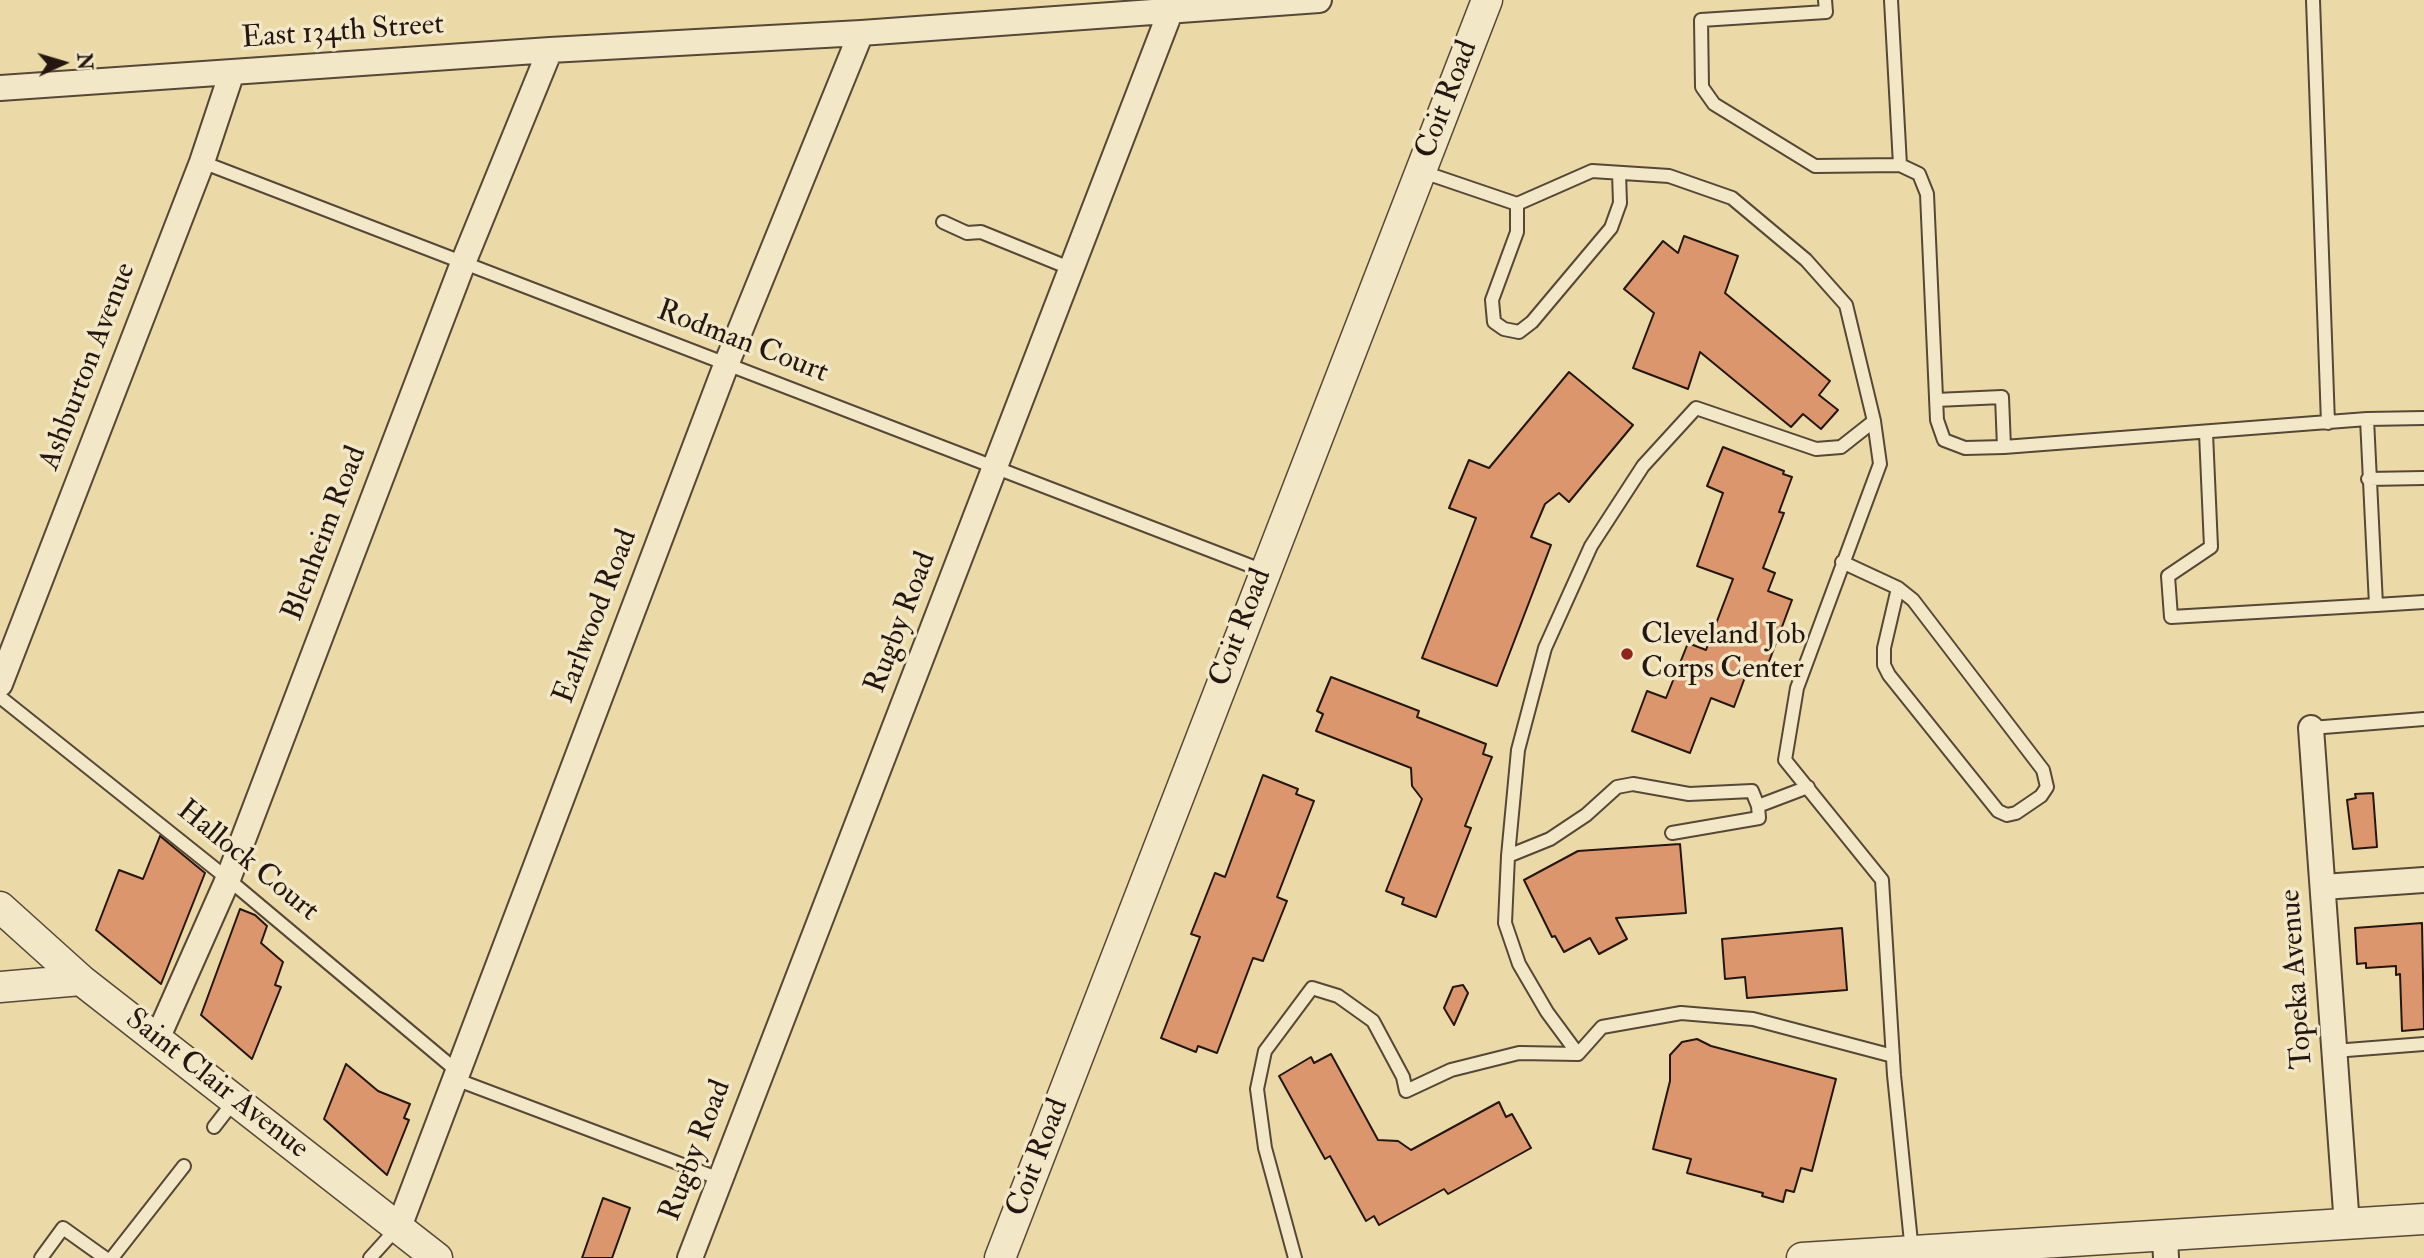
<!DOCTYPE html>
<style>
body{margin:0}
#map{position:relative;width:2424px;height:1258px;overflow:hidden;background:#ebdaa7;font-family:"IM FELL Double Pica",serif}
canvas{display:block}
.north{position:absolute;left:28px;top:28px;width:70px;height:70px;-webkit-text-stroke:5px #f2e7c6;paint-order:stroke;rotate:86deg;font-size:19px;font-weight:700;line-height:28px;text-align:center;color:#241610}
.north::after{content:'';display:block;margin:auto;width:24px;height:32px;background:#241610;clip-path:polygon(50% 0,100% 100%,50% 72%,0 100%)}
</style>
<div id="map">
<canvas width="2424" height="1258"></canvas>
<div class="north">N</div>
</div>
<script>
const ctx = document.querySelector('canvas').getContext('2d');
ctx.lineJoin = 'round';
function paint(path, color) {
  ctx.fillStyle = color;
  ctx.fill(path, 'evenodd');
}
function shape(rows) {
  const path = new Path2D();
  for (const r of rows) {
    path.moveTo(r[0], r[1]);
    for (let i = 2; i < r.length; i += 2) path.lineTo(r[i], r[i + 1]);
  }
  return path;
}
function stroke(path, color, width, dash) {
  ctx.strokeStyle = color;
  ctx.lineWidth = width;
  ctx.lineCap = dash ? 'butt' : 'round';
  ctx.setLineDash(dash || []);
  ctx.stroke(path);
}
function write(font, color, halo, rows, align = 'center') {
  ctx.font = font + ' "IM FELL Double Pica",serif';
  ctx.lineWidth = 7;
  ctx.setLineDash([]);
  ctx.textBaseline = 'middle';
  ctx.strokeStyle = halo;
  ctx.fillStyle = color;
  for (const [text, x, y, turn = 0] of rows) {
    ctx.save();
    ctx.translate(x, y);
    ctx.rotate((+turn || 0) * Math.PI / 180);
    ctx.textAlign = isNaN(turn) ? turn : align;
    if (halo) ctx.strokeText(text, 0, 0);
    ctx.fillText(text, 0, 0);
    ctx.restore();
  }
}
const building = shape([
 [1684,236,1738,256,1725,293,1830,381,1819,395,1838,410,1821,429,1803,414,1791,427,1700,352,1688,389,1633,368,1654,313,1624,289,1663,241,1678,253,1684,236],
 [1569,372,1633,425,1569,502,1559,493,1545,504,1531,537,1551,545,1497,686,1422,658,1476,518,1449,508,1469,460,1489,468,1569,372],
 [1723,447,1784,471,1783,474,1792,477,1779,512,1784,513,1763,568,1775,573,1768,591,1792,600,1764,675,1748,669,1734,707,1711,698,1690,753,1632,731,1647,691,1666,698,1688,643,1706,650,1733,579,1697,566,1723,493,1707,486,1723,447],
 [1331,677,1419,711,1417,717,1486,744,1483,754,1492,757,1465,826,1471,828,1436,917,1402,904,1404,898,1386,891,1422,799,1412,786,1411,768,1316,731,1323,714,1317,711,1331,677],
 [1263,775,1298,789,1296,794,1314,801,1277,897,1287,901,1263,961,1253,958,1217,1053,1198,1046,1196,1052,1161,1038,1200,937,1191,934,1215,873,1225,877,1263,775],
 [2373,793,2377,847,2353,849,2347,800,2356,798,2355,794,2373,793],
 [160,836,205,873,161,984,96,930,119,870,143,879,160,836],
 [1680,844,1686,913,1616,918,1627,939,1599,954,1590,938,1564,952,1555,936,1552,937,1524,880,1578,851,1680,844],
 [240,909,255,915,267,926,261,943,283,962,275,985,281,987,252,1059,201,1015,240,909],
 [2422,923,2424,1029,2402,1031,2400,974,2396,975,2396,966,2366,968,2366,963,2357,964,2355,928,2422,923],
 [1842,928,1847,990,1747,998,1745,977,1725,979,1722,939,1842,928],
 [1463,985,1468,993,1454,1025,1444,1008,1453,987,1463,985],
 [1697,1039,1711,1046,1836,1079,1812,1171,1801,1168,1794,1192,1786,1190,1783,1202,1762,1196,1763,1193,1687,1173,1691,1159,1653,1149,1670,1081,1670,1055,1682,1042,1697,1039],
 [1331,1054,1378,1140,1398,1141,1411,1150,1499,1102,1506,1117,1512,1114,1531,1148,1448,1194,1444,1189,1379,1225,1374,1216,1366,1221,1330,1156,1325,1159,1279,1076,1311,1057,1314,1063,1331,1054],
 [346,1064,378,1091,410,1104,404,1118,409,1120,387,1175,324,1119,346,1064],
 [603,1198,630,1208,612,1258,582,1258,603,1198]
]);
paint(building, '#dc966e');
stroke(building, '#241610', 2);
const service = shape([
 [1825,0,1826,12,1701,20,1702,87,1714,104,1815,166,1900,165,1919,174,1927,194,1937,420,1944,440,1965,448,2004,447,2367,419,2424,418],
 [1891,0,1900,165],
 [2313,0,2328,423],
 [202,162,1264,571],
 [1420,171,1517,204,1592,171,1669,176,1732,198,1806,260,1846,305,1874,421,1880,464,1797,688,1785,760,1882,880,1894,1075,1912,1252],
 [1517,204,1517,232,1492,300,1494,322,1504,329,1519,332,1532,322,1611,228,1620,203,1619,173],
 [943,222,967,233,981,232,1072,269],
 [1936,400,2002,397,2004,447],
 [2367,419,2376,605,2424,602],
 [2206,433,2211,547,2168,576,2171,617,2376,605],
 [2368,479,2424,478],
 [1842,562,1898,588,1913,600,2043,770,2047,787,2041,796,2016,813,2007,815,1998,811,1889,675,1884,665,1884,648,1898,588],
 [0,697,228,879,457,1071],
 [2311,728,2424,719],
 [1672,833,1759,818,1758,806],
 [1508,856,1550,839,1586,815,1617,787,1633,784,1689,794,1752,791,1758,806,1808,787],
 [2334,1051,2424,1044],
 [1578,1054,1547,1012,1519,964,1505,923,1508,856,1518,750,1545,648,1591,546,1643,466,1696,408,1816,449,1841,447,1874,421],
 [455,1079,720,1179],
 [214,1127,235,1100],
 [41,1258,63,1228,105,1258],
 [112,1258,184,1166],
 [370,1258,398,1227],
 [1295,1258,1265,1148,1257,1089,1265,1051,1312,988,1338,996,1373,1021,1403,1077,1406,1091,1451,1070,1519,1053,1578,1054,1602,1027,1681,1013,1753,1019,1893,1056]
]);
const minor = shape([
 [0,88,550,50,861,33,1319,0],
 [0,684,202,162,232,72],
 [2311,728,2347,1226],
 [2323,887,2424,880],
 [157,1039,228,879,463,263,550,50],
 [399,1227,726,365,861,33],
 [2165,1237,2166,1258],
 [690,1258,1171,10]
]);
const tertiary = shape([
 [0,907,81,980,437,1258],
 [0,987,81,980],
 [1000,1258,1487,0],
 [1802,1258,2424,1219]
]);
stroke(service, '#564736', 16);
stroke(minor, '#564736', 28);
stroke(tertiary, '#564736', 33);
stroke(service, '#f2e7c6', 12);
stroke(minor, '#f2e7c6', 24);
stroke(tertiary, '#f2e7c6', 30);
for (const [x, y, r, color] of [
 [1627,654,7,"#8f2418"]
]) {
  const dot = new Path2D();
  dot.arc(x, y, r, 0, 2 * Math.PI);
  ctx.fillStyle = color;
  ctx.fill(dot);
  stroke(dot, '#f2e7c6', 2.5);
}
write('30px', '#241610', '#f2e7c6', [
 ["East 134th Street",343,33,-4],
 ["Coit Road",1448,100,-69],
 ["Rodman Court",742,343,21],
 ["Ashburton Avenue",89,367,-69],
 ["Blenheim Road",326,534,-69],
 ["Earlwood Road",597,617,-69],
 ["Rugby Road",902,623,-69],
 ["Coit Road",1242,628,-69],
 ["Hallock Court",247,862,39],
 ["Topeka Avenue",2298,979,-94],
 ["Saint Clair Avenue",216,1085,38],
 ["Rugby Road",697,1151,-69],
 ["Coit Road",1039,1158,-69]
]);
write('30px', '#241610', '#f2e7c6', [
 ["Cleveland Job",1641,637],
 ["Corps Center",1641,671]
], 'left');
</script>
